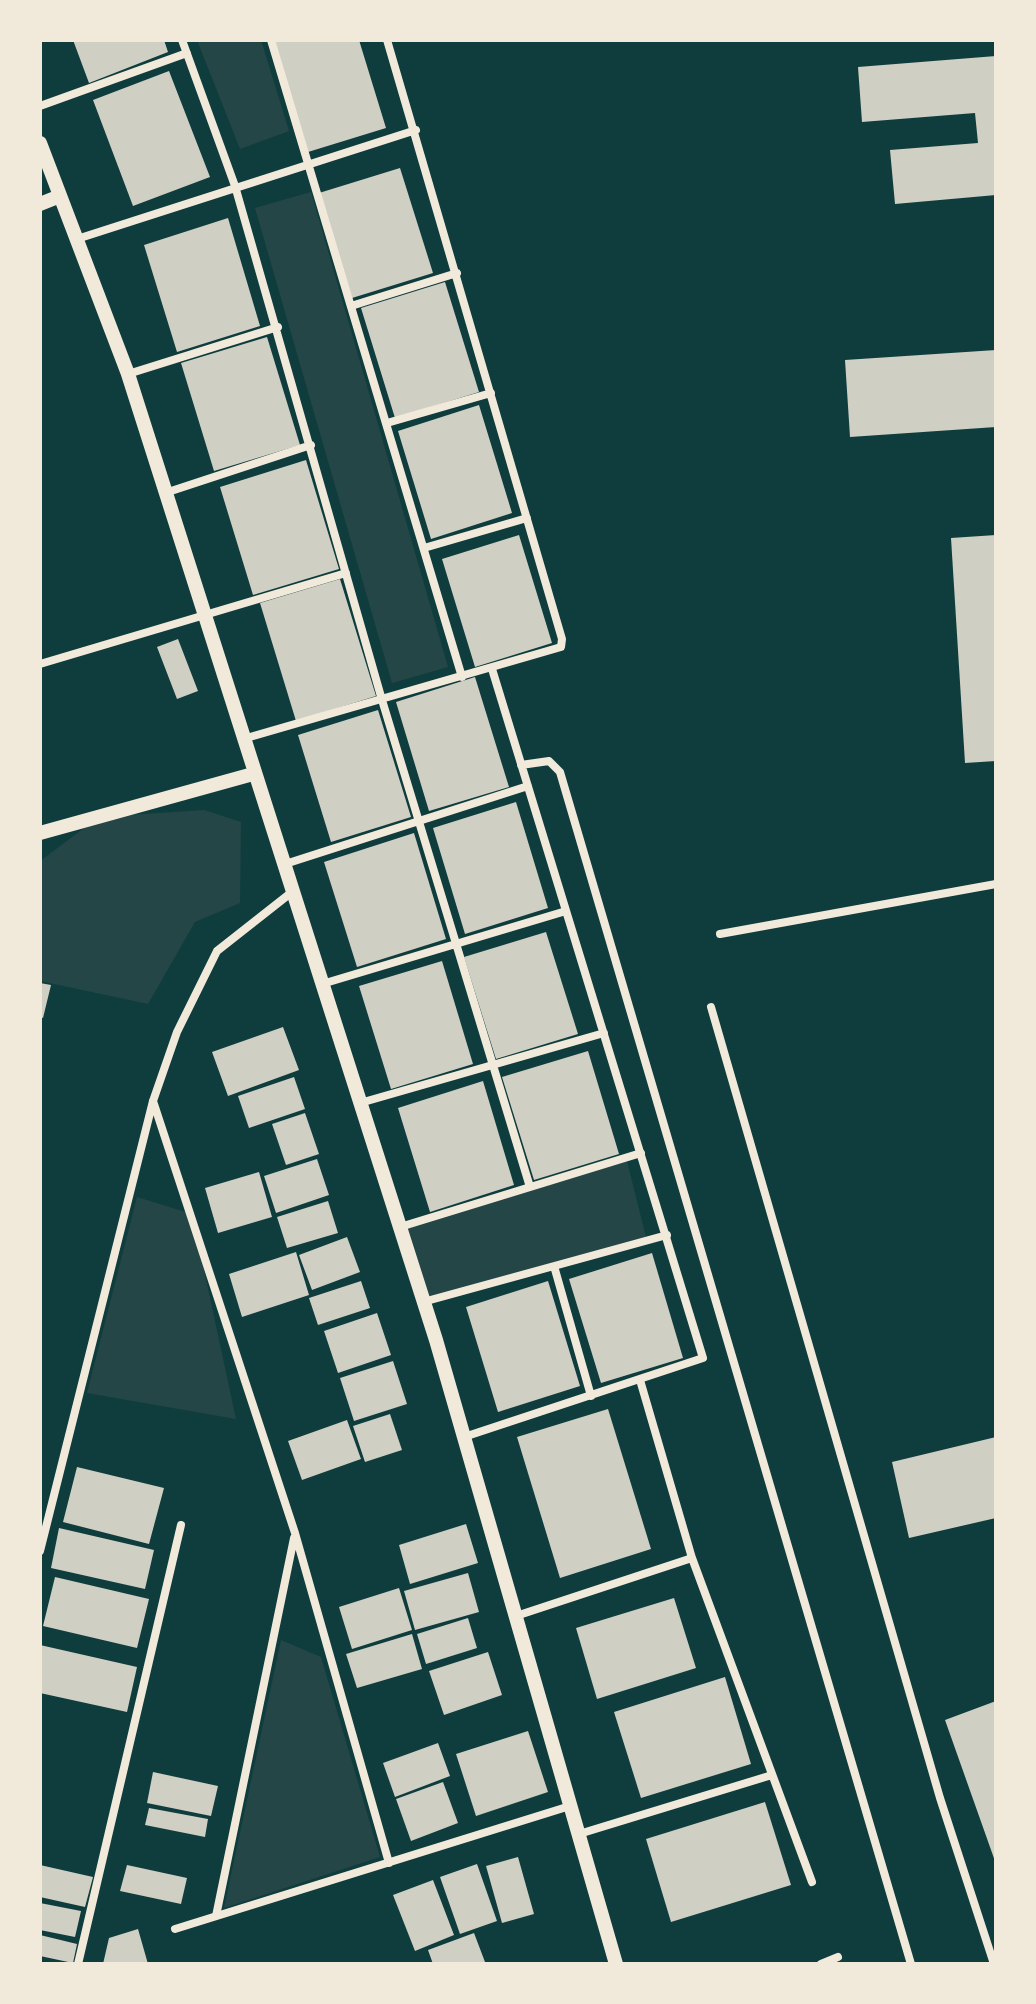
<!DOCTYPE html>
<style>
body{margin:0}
#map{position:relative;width:1036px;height:2004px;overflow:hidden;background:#0f3d3e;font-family:"Archivo Narrow",sans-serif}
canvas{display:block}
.frame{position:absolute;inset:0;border:42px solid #f1e9da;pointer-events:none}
</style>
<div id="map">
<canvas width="1036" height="2004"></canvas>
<div class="frame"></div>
</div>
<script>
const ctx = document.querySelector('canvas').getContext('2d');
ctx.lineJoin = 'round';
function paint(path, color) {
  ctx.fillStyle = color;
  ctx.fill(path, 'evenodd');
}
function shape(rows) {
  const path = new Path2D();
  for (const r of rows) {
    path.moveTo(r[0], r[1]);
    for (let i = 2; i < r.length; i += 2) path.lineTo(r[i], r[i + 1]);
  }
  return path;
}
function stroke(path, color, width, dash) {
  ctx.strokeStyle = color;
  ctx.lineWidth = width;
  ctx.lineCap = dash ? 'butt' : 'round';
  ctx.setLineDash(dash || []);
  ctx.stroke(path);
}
paint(shape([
 [197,40,261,40,289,131,240,149],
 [311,192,448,667,392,683,255,208],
 [204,810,241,822,240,903,195,922,148,1004,40,981,40,861,99,817],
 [627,1161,646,1237,427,1297,403,1230],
 [137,1197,192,1214,236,1419,87,1393],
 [281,1640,321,1657,380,1857,224,1908]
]), '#244646');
paint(shape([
 [73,40,164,40,168,52,89,83],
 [274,40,359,40,386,128,308,152],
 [996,56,996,195,895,204,890,150,978,143,975,113,862,122,858,67],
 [169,71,210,177,133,206,93,100],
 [400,168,433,273,352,298,319,193],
 [228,218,260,326,177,352,144,245],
 [445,282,479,392,395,418,361,308],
 [267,337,300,445,214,471,181,363],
 [996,350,996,427,850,437,845,360],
 [479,405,512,513,431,539,398,431],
 [306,460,339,569,253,595,220,487],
 [519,535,552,643,475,667,442,559],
 [996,535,996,761,965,763,951,538],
 [340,579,376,696,296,721,260,603],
 [178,639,198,691,177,699,157,647],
 [475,677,509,787,429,811,396,702],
 [378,710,411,817,331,842,298,735],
 [516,802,548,908,465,934,433,828],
 [414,833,446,939,357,967,324,862],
 [546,932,578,1034,496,1059,464,957],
 [442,961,473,1064,391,1089,359,986],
 [40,983,51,985,43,1018,40,1017],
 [283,1027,299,1070,228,1096,212,1052],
 [588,1051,619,1154,534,1180,502,1077],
 [294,1077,305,1109,249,1128,238,1096],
 [483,1081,514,1185,430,1212,398,1108],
 [305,1113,319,1154,286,1165,272,1124],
 [317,1159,329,1195,276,1213,264,1176],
 [259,1172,272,1217,218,1233,205,1188],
 [328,1201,338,1233,287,1248,277,1217],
 [347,1237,360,1272,312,1290,299,1255],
 [296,1252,309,1295,242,1317,229,1274],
 [652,1253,683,1358,601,1383,569,1279],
 [361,1281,370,1308,318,1325,309,1298],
 [548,1281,580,1386,498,1412,466,1307],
 [377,1313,391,1355,338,1373,324,1331],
 [393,1361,407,1404,354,1421,340,1378],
 [608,1409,651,1549,560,1578,517,1437],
 [390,1414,402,1450,365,1462,353,1426],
 [347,1420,361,1459,302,1480,288,1441],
 [996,1437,996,1518,909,1538,892,1462],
 [77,1467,164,1488,149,1544,63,1522],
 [466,1524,478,1563,410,1584,399,1545],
 [59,1528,154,1550,145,1589,51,1568],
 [468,1573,479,1612,415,1630,404,1591],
 [55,1577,149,1599,137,1648,43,1626],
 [399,1588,412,1630,352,1649,339,1607],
 [674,1598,696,1668,597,1699,576,1628],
 [468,1618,477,1648,426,1664,417,1634],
 [412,1634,422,1669,357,1688,346,1654],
 [40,1645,137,1667,127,1712,40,1693],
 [488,1652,502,1695,444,1715,429,1671],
 [725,1677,751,1764,641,1798,614,1712],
 [996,1701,996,1864,945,1720],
 [528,1731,548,1792,476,1816,456,1754],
 [438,1743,450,1776,395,1797,383,1763],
 [153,1772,218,1786,211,1816,147,1803],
 [443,1782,458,1823,411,1841,396,1799],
 [765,1802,791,1885,671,1922,646,1839],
 [149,1808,208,1819,205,1837,145,1825],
 [518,1857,534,1914,502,1923,486,1866],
 [477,1864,497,1921,460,1934,440,1877],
 [40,1865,93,1877,85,1907,40,1897],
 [127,1865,187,1878,181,1904,120,1891],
 [433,1880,454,1935,415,1951,393,1895],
 [40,1903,81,1911,75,1937,40,1930],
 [138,1929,148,1964,103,1964,109,1938],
 [474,1933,485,1962,433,1964,428,1950],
 [40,1935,77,1944,73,1963,40,1956]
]), '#cfcfc3');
stroke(shape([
 [182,40,235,186,382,700,530,1187],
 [271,40,462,677],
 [40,106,187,53],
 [77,239,416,130],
 [351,306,457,273],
 [128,374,278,327],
 [387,423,491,393],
 [165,493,311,445],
 [424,548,527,518],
 [40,664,346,573],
 [243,739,561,647,562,639,387,40],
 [521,765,549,761,560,772,911,1964],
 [282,865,528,786],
 [720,934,996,884],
 [322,984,566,911],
 [711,1007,940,1798,994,1964],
 [153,1101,295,1533,389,1863],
 [360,1103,604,1033],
 [400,1227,641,1153],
 [554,1266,591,1396],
 [423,1302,667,1235],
 [640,1380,692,1558,812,1882],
 [464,1437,703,1358,492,669],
 [40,1551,153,1101,177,1032,217,951,292,892],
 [516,1616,692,1558],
 [579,1834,772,1775],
 [216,1916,294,1538],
 [175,1929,570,1806],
 [78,1964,181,1525],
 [821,1964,838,1957]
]), '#f1e9da', 8);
stroke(shape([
 [40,143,128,374,436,1340,616,1964],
 [40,204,60,196],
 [40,833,253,774]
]), '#f1e9da', 14);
</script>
